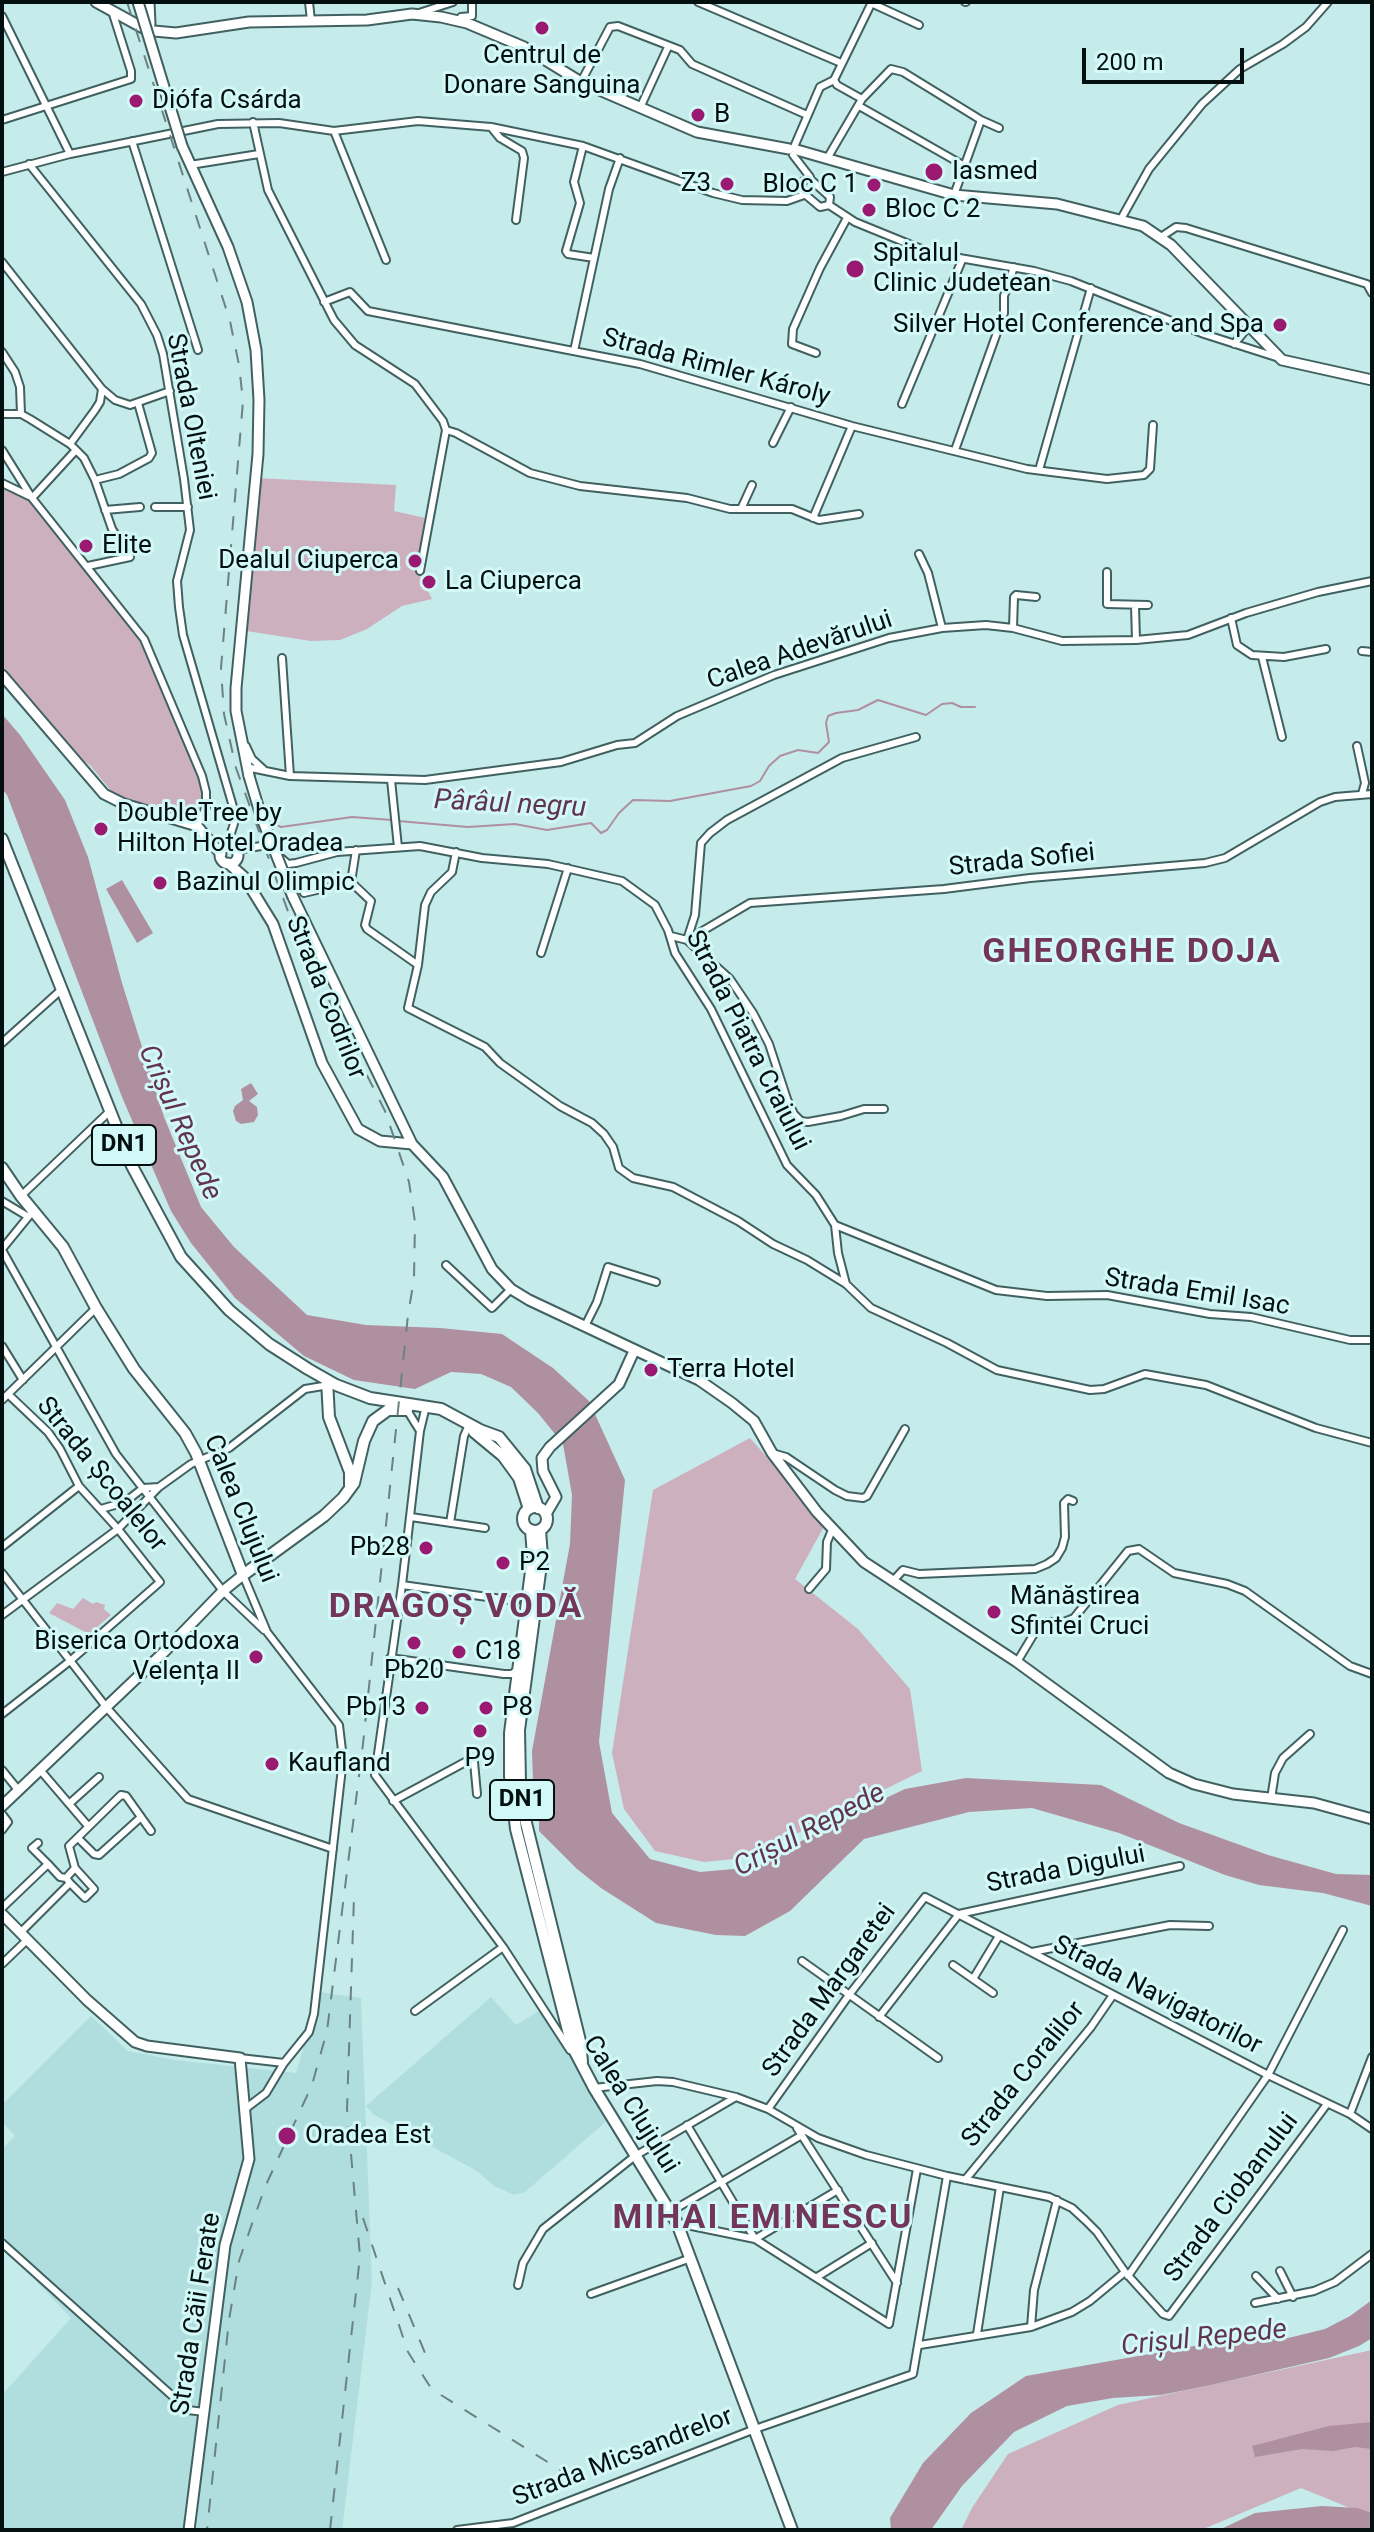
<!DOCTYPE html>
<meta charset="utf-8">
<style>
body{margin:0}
#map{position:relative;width:1374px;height:2532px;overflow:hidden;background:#c6ebeb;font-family:Roboto,sans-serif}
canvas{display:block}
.frame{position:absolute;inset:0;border:4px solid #040f0f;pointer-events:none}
.scale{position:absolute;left:1082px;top:48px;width:162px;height:36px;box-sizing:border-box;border:4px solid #040f0f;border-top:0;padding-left:10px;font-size:24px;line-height:28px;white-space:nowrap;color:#040f0f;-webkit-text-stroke:6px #d3f8f8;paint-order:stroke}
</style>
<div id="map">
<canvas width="1374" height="2532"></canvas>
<div class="frame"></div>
<div class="scale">200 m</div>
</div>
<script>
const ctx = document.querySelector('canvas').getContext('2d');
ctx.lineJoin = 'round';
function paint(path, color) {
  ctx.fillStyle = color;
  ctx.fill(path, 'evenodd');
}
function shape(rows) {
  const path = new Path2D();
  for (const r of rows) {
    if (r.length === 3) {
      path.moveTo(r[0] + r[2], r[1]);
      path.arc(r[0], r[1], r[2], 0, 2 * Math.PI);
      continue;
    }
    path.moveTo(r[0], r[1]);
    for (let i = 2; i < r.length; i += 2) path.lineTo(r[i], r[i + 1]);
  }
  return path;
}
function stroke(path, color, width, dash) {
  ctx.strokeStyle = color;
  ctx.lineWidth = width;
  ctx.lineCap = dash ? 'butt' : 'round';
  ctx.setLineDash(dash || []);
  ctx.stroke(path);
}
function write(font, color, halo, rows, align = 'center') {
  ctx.font = font + ' Roboto,sans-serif';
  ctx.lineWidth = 6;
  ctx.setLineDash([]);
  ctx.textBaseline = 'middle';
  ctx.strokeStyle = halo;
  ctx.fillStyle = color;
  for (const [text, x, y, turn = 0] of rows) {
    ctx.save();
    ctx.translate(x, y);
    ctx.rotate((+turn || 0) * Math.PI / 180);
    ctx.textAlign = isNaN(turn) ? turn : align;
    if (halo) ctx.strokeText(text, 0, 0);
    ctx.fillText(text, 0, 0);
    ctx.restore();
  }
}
paint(shape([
 [320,1992,361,1998,372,2282,342,2530,2,2530,2,2395,71,2318,2,2245,2,2149,15,2136,2,2122,2,2105,91,2016,128,2051,175,2060,296,2073],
 [491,1997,516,2025,542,2009,608,2120,525,2192,514,2195,494,2186,477,2171,374,2115,366,2106]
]), '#b0dede');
paint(shape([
 [255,478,396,485,394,511,430,519,418,572,432,599,402,606,367,629,340,640,311,641,240,630],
 [2,486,32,500,139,639,197,768,205,798,203,813,198,819,115,796,90,765,61,745,2,674],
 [750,1438,826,1523,795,1579,858,1629,910,1689,922,1771,818,1822,755,1857,704,1862,655,1851,624,1809,612,1753,653,1490],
 [83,1598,93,1604,96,1602,105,1605,104,1609,111,1615,89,1634,49,1613,57,1603,73,1609],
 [1372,2350,1372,2517,1301,2488,1201,2530,961,2530,972,2508,1008,2454,1118,2405]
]), '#ccb0be');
paint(shape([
 [2,714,20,735,65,800,88,857,122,983,164,1117,201,1207,234,1247,307,1315,366,1325,440,1328,502,1334,553,1368,589,1401,625,1480,599,1742,612,1813,650,1859,700,1872,756,1867,833,1823,905,1789,966,1778,1101,1785,1179,1823,1268,1855,1336,1874,1372,1875,1372,1906,1323,1893,1259,1885,1225,1875,1119,1833,1032,1808,969,1812,864,1839,790,1911,745,1936,716,1935,656,1923,601,1888,577,1869,539,1831,539,1809,533,1782,532,1751,570,1544,572,1495,563,1444,538,1413,511,1387,481,1374,451,1372,415,1389,354,1380,304,1356,235,1298,191,1243,171,1211,122,1097,7,795,2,789],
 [122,880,153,933,137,943,106,889],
 [251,1083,258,1094,249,1101,257,1107,258,1115,254,1122,241,1124,236,1121,233,1111,235,1106,243,1100,241,1089],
 [1372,2300,1372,2338,1359,2346,1329,2358,1211,2385,1161,2395,1113,2398,1067,2406,1014,2432,962,2486,931,2530,891,2530,890,2518,923,2463,971,2413,1026,2376,1211,2343,1248,2339,1284,2339,1325,2329,1350,2316],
 [1372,2422,1372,2449,1355,2447,1333,2451,1302,2449,1255,2457,1252,2446,1329,2426],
 [1322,2506,1357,2508,1372,2513,1372,2530,1219,2530,1255,2513]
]), '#af90a1');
stroke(shape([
 [268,821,281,827,352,817,392,820],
 [398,821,468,827,515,824,547,830,591,823,601,833,607,830,619,813,633,800,670,801,751,786,760,781,769,766,780,756,798,750,818,753,829,742,826,723,828,716,836,713,858,710,878,700,926,715,942,704,952,703,961,707,975,707]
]), '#af90a1', 2);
const street = shape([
 [309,2,311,21],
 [698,2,841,63],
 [965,2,966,2],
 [871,3,919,25],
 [419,13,453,2],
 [2,16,70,154],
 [461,17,472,16,472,2],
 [581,82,610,27,618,26,680,50,692,64,807,115],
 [862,99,837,85,834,80,872,2],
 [859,106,963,165],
 [640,108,668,47],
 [2,120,131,79,131,71,113,14],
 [253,122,268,190,334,320,355,345,415,384,443,421,446,430,420,571],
 [491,127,500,138,522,151,524,158,516,220],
 [334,131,386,260],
 [132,141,198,350],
 [583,146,574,182,580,203,566,251,568,254,594,258],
 [794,147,820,87,834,80],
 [793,155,810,177],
 [828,157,862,99,891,69,903,72,981,120,999,128],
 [29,164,141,304,157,335,163,354,184,479,190,530,177,581,179,607,183,635,236,817,227,846],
 [190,165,259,154],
 [2,172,70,154,218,124,279,123,334,131,418,121,491,127,583,146,713,193,742,200,787,201,804,195],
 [809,178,830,197,829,205,820,207,801,191,802,182,809,178],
 [954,195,981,120],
 [829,205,855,222,931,253,1034,271,1071,281,1204,334,1279,358],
 [1121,219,1149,169,1202,104,1240,69,1283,44,1306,27,1328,2],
 [1161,237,1176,227,1186,228,1367,284,1372,293],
 [2,262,102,389,115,400,130,405,170,391],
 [324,302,350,292,368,311,640,364,852,426,1027,469,1107,479,1144,475,1150,469,1153,425],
 [1234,344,1249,326],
 [574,351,609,189,620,158],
 [2,352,15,372,20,387,21,414],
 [816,353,792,344,793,329,820,268,847,218],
 [902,404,962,260],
 [2,414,21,414,30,419,70,444,84,458,95,480,112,529,130,557,88,566],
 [446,430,456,433,530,473,580,486,687,498,730,509,792,509,819,520,859,514],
 [773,443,791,407],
 [70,444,95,410,100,402,102,389],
 [2,450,32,498,144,639,202,776,206,792,206,807,197,826],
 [955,450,1004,313,1004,296,1014,267],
 [1039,470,1091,288],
 [95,480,119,474,149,458,152,453,138,403],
 [2,483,29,496],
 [32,498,76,450],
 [155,507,188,507],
 [741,509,752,485],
 [105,510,140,507],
 [813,518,852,426],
 [919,554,928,573,942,628],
 [1107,572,1107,604,1148,605],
 [1135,606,1136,640],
 [1231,618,1237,645,1252,655,1284,657,1326,649],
 [1013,628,1014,597,1016,595,1036,597],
 [1362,651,1372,652],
 [1262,657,1282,737],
 [282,658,290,776],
 [246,746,252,759,263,769],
 [1357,746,1365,783,1362,794],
 [246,767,290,776,425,780,561,762,617,745,635,743,677,716,774,675,889,638,942,628,986,625,1013,628,1062,641,1136,640,1188,635,1246,613,1318,592,1372,581],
 [391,780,398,847],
 [237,850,267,845,272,849],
 [356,850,351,882,371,901,365,925,367,929,418,965],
 [456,852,452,872,431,892,425,905,418,965,408,1008,485,1047,500,1063,560,1106,592,1123,604,1134,613,1147,619,1168,633,1178,673,1187,738,1221,773,1244,807,1260,846,1284],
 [280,857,288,864,296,863,337,852,420,846,482,858,548,864,622,881,655,905,668,930,675,953,711,1009,787,1165,816,1195,835,1225,838,1253,846,1284,871,1308,947,1343,997,1370,1090,1390,1104,1389,1145,1374,1206,1385,1316,1428,1372,1443],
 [304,893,351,882],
 [671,936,687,940,750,903,944,889,1030,878,1205,863,1225,858,1320,802,1335,797,1372,794],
 [541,953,568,868],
 [2,1043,61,990],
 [884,1109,864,1109,841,1116,808,1122,801,1121,794,1114,787,1099,769,1044,753,1013,730,979,687,940,695,915,701,843,710,833,727,820,842,758,916,737],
 [21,1196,110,1111],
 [2,1201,27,1216],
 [835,1225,996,1290,1047,1296,1107,1295,1210,1314,1251,1317,1350,1340,1372,1340],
 [2,1249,33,1211],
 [2,1250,116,1454,223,1591,264,1630],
 [446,1265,492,1308,511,1289],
 [585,1326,597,1302,608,1267,656,1282],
 [2,1346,23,1380],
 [2,1400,96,1308],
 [407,1410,420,1431,425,1410],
 [420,1431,402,1585,375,1775,503,1947,570,2050],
 [772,1453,786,1457,835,1490,847,1496,863,1498,867,1496,905,1429],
 [101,1509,125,1502,143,1488,159,1487],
 [411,1517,485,1528],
 [450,1523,464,1436,468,1427],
 [2,1547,79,1486],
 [2,1573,107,1708,188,1799,333,1849],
 [243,1575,267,1632,339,1725,343,1759,314,2014,309,2032,284,2063,266,2093,245,2109],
 [892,1582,903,1570,919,1574,1035,1569,1047,1564,1056,1558,1062,1548,1065,1537,1064,1503,1068,1499,1073,1501],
 [402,1585,516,1601],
 [809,1589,826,1569,827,1542,832,1530],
 [2,1615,118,1529,159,1487,191,1464,229,1448,305,1389,329,1385],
 [390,1658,504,1674,512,1674,518,1669],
 [1017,1662,1041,1622,1064,1622,1074,1618,1128,1551,1139,1549,1174,1573,1227,1584,1245,1591,1350,1666,1372,1674],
 [2,1714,70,1661,160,1582,118,1529,79,1486,60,1449,48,1432,8,1394],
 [2,1770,19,1791],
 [41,1771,88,1826],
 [1271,1799,1275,1773,1283,1758,1310,1734],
 [393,1801,469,1760,474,1762,477,1794],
 [69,1804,99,1777],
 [2,1814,8,1822,2,1830],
 [78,1838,94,1854,99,1855,140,1818],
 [38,1843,32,1848,48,1864],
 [70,1883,85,1898,94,1889,75,1868,69,1846,121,1795,126,1796,151,1831],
 [2,1908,48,1864,60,1877,66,1878],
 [20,1933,70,1883,66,1878,75,1868],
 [1032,1952,1170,1925,1209,1926],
 [802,1961,938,2058],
 [2,1964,27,1940],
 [953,1965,993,1993],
 [973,1979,999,1936],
 [415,2011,503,1947],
 [879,2017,959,1914,1180,1866],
 [240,2058,284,2063],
 [594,2088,657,2081,673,2082,736,2097,768,2109,818,2138,866,2155,947,2176,1049,2197,1072,2208,1085,2220,1097,2232,1125,2272,1163,2314,1169,2316,1327,2104],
 [768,2109,849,1995,925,1897,1268,2075,1350,2114,1372,2129],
 [1350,2114,1372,2057],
 [687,2125,755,2239],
 [797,2128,897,2283],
 [965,2180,1091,2027,1113,1995],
 [670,2212,802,2135],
 [677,2223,755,2239,889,2324,917,2169],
 [755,2239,838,2190],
 [2,2243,188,2410,204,2412],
 [1280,2271,1293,2297],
 [1128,2276,1268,2075,1343,1930],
 [1256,2276,1278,2299],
 [817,2277,872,2243],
 [518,2285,523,2263,543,2229,635,2156,736,2097],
 [591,2294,691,2258],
 [1255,2303,1314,2291,1335,2282,1372,2254],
 [1031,2327,1034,2290,1057,2200],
 [977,2334,1000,2187],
 [920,2345,1031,2327,1072,2312,1090,2301,1125,2272],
 [457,2530,513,2523,755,2429,913,2374,947,2176]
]);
const secondary = shape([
 [96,2,145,29],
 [149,2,150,24],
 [154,31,176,33,249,22,367,20,412,14,441,17,467,23,524,47,581,82,697,132,789,149],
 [182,146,228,247,247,302,256,350,259,400,258,454,236,688,236,711,249,776],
 [797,150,954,195,1057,204,1143,226,1171,245,1282,360,1372,380],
 [2,675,104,794,124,804,197,826,221,854],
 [229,855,9],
 [228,863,244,877,273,924,322,1063,358,1129,380,1141,412,1144],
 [293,897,412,1144,443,1177,492,1269,511,1289,529,1300,699,1380,732,1403,754,1421,772,1453,817,1512,864,1562,1017,1662,1169,1773,1194,1784,1233,1794,1314,1803,1372,1819],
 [546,1514,556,1497,543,1471,542,1458,550,1447,619,1384,634,1351],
 [2,1806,164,1652,223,1591,243,1575],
 [2,1914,87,2000,135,2042,147,2046,240,2058,249,2159,225,2245,189,2530]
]);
const primary = shape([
 [2,839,132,1166,181,1257,229,1310,269,1344,308,1369,336,1385,370,1398,441,1409,480,1430,499,1437,525,1469,538,1508],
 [2,1168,21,1196,63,1247,96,1308,134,1369,185,1433,196,1453,243,1575,324,1516,343,1498,354,1483,364,1441,373,1421,388,1410,407,1410],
 [327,1380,329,1417,350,1472,350,1486],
 [474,1432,503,1456,519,1478,529,1509],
 [535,1519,12],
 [531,1530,533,1556,510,1733,510,1776,516,1829,572,2046,594,2088,677,2223,792,2530],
 [540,1530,542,1557,519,1730,520,1783,526,1823,580,2041,582,2062]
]);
stroke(street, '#416161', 10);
stroke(secondary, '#416161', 13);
stroke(primary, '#416161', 14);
stroke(street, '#fff', 6);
stroke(secondary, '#fff', 9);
stroke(primary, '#fff', 10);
stroke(shape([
 [127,2,230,321,239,365,243,401,221,668,224,714,236,768,298,939,385,1111,409,1182,415,1222,414,1279,408,1315,363,1744,327,2031,312,2085,265,2187,239,2261,229,2320,207,2530],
 [363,2218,408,2352,429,2385,441,2395,581,2483],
 [398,2288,430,2365],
 [330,2530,360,2256,347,2109,354,1897]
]), '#6a8282', 2, [14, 14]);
const secondaryBridge = shape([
 [138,2,182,146],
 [249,776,261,816,293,897]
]);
stroke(secondaryBridge, '#416161', 13, []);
stroke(secondaryBridge, '#fff', 9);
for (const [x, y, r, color] of [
 [542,28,8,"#9a1a71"],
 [136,101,8,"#9a1a71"],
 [698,115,8,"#9a1a71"],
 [934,172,10,"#9a1a71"],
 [727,184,8,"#9a1a71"],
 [874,185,8,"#9a1a71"],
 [869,210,8,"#9a1a71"],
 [855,269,10,"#9a1a71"],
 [1280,325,8,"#9a1a71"],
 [86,546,8,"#9a1a71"],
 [415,561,8,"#9a1a71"],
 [429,582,8,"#9a1a71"],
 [101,829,8,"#9a1a71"],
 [160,883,8,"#9a1a71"],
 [651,1370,8,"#9a1a71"],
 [426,1548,8,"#9a1a71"],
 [503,1563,8,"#9a1a71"],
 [994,1612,8,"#9a1a71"],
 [414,1643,8,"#9a1a71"],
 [459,1652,8,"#9a1a71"],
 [256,1657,8,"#9a1a71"],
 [422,1708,8,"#9a1a71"],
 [486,1708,8,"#9a1a71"],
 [480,1731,8,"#9a1a71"],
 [272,1764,8,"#9a1a71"],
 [287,2136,10,"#9a1a71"]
]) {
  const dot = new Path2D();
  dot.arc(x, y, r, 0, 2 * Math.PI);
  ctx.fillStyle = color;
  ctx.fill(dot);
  stroke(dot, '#d3f8f8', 3);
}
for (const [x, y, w] of [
 [124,1145,64],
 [522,1800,64]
]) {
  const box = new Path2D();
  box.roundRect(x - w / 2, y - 20, w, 40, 6);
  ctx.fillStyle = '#d3f8f8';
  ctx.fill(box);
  stroke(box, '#040f0f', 2);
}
write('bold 24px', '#040f0f', null, [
 ["DN1",124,1145],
 ["DN1",522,1800]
]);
write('26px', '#040f0f', '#d3f8f8', [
 ["Centrul de",542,56,"center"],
 ["Donare Sanguina",542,86,"center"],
 ["Diófa Csárda",152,101],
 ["B",714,115],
 ["Iasmed",952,172],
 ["Z3",711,184,"right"],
 ["Bloc C 1",858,185,"right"],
 ["Bloc C 2",885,210],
 ["Spitalul",873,254],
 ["Clinic Judetean",873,284],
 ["Silver Hotel Conference and Spa",1264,325,"right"],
 ["Elite",102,546],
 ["Dealul Ciuperca",399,561,"right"],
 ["La Ciuperca",445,582],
 ["DoubleTree by",117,814],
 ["Hilton Hotel Oradea",117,844],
 ["Bazinul Olimpic",176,883],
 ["Terra Hotel",667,1370],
 ["Pb28",410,1548,"right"],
 ["P2",519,1563],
 ["Mănăstirea",1010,1597],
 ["Sfintei Cruci",1010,1627],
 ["Biserica Ortodoxa",240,1642,"right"],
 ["Velența II",240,1672,"right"],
 ["C18",475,1652],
 ["Pb20",414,1671,"center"],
 ["Pb13",406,1708,"right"],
 ["P8",502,1708],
 ["P9",480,1759,"center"],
 ["Kaufland",288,1764],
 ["Oradea Est",305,2136]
], 'left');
write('26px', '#040f0f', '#d3f8f8', [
 ["Strada Rimler Károly",716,368,15],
 ["Strada Olteniei",190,417,79],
 ["Calea Adevărului",800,651,-19],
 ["Strada Sofiei",1022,861,-6],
 ["Strada Codrilor",325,998,68],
 ["Strada Piatra Craiului",747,1041,63],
 ["Strada Emil Isac",1197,1293,9],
 ["Strada Școalelor",101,1475,51],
 ["Calea Clujului",240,1509,68],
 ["Strada Digului",1066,1870,-11],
 ["Strada Margaretei",830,1991,-54],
 ["Strada Navigatorilor",1157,1996,27],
 ["Strada Coralilor",1024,2075,-51],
 ["Calea Clujului",630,2105,58],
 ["Strada Ciobanului",1232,2198,-53],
 ["Strada Căii Ferate",197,2314,-81],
 ["Strada Micsandrelor",623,2458,-21]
]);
write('italic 28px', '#61344e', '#d3f8f8', [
 ["Pârâul negru",510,805,3],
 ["Crișul Repede",179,1123,66],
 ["Crișul Repede",810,1831,-28],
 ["Crișul Repede",1204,2339,-6]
]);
ctx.letterSpacing = '2px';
write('bold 34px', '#73355a', '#d3f8f8', [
 ["GHEORGHE DOJA",1132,953],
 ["DRAGOȘ VODĂ",456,1608],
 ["MIHAI EMINESCU",763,2219]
]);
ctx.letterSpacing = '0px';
</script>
